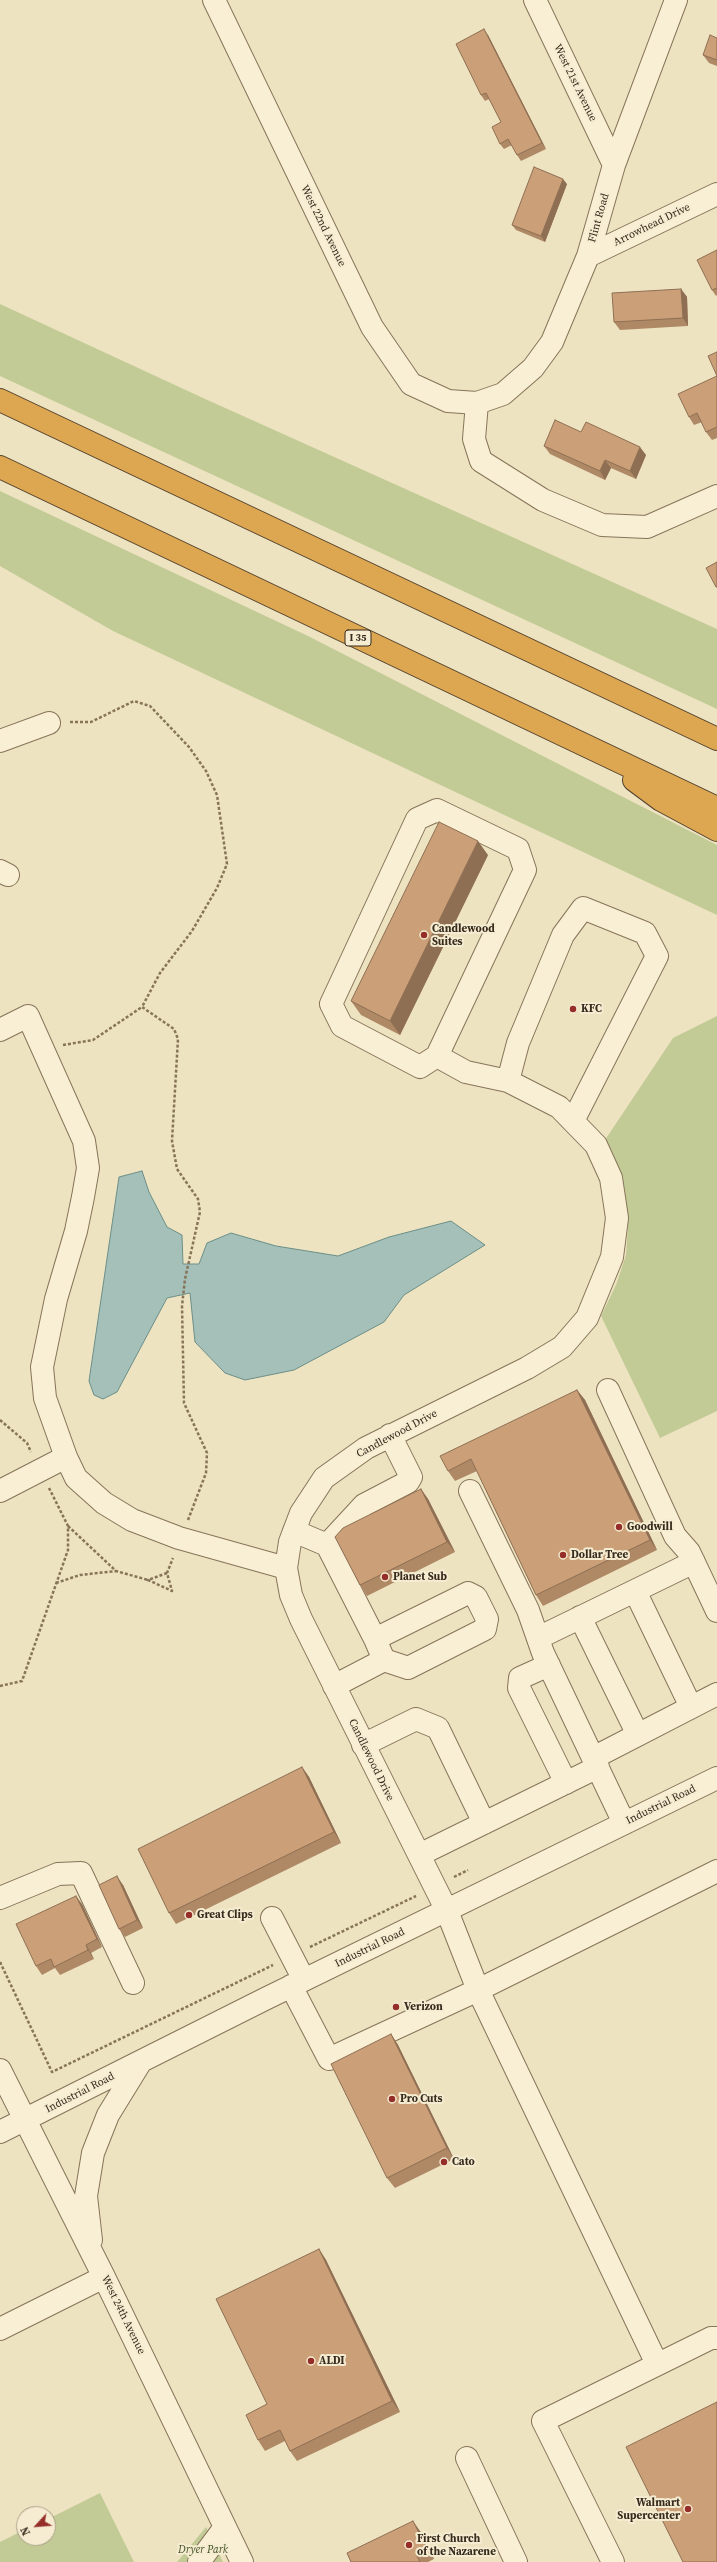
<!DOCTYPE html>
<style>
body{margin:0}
#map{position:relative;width:717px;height:2562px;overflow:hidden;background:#ede3c1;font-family:"Source Serif 4",serif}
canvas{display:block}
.north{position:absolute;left:16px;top:2506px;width:40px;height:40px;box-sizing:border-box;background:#f5ecd1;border:1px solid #a99f89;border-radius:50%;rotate:244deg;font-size:11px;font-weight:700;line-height:16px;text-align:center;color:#362b1d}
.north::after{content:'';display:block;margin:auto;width:14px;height:18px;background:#952e29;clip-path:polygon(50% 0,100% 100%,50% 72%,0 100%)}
</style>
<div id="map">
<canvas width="717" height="2562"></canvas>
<div class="north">N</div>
</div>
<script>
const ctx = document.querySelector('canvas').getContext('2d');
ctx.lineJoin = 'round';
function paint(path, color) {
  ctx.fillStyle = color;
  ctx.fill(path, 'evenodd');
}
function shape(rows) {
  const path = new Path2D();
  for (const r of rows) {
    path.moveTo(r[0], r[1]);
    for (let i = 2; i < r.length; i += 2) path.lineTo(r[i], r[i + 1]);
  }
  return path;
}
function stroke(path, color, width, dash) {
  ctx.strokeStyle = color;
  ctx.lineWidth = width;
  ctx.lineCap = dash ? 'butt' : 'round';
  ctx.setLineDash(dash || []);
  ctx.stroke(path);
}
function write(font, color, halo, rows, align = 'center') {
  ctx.font = font + ' "Source Serif 4",serif';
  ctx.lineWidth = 4;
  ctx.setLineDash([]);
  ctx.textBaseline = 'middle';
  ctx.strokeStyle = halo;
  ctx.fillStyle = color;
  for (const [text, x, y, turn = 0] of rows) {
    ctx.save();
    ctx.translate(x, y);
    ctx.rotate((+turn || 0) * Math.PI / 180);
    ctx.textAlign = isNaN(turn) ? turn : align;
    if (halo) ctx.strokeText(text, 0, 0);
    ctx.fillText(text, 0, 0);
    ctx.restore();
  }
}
paint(shape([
 [0,304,203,398,717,629,717,709,0,376],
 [0,491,308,636,717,845,717,915,113,631,0,566],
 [717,1016,717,1411,660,1438,601,1316,616,1285,626,1255,628,1225,624,1194,603,1143,673,1038],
 [100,2493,134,2562,0,2562,0,2542,24,2530,24,2538,48,2538,48,2519],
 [206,2527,223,2562,177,2562]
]), '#c2cb95');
const water = shape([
 [142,1171,149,1192,167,1227,182,1235,183,1264,199,1264,207,1243,231,1233,276,1246,338,1256,389,1237,451,1221,485,1245,404,1295,384,1322,294,1370,245,1380,225,1373,195,1342,190,1293,167,1298,117,1392,103,1399,94,1395,89,1381,119,1177,142,1171]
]);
paint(water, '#a4c0b9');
stroke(water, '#6b8e87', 1);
const minor = shape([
 [214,0,372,327,411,384,448,401,477,403,503,394,533,368,552,342,588,256,614,165,676,0],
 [535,0,614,165],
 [588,256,717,194],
 [477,403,474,439,481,461,543,500,602,525,647,527,717,496],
 [0,741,49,723],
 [0,871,8,875],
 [0,1030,28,1016,84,1141,88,1168,83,1197,76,1231,56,1299,42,1367,45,1398,66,1457,76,1478,104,1503,132,1520,179,1538,286,1568],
 [437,1056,420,1067,342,1026,331,1004,417,819,437,810,518,849,525,870,437,1056,466,1072,508,1081,559,1107,596,1145,611,1178,617,1218,612,1257,587,1318,562,1347,527,1368,366,1448,324,1478,301,1513,290,1542,286,1568,291,1595,301,1619,447,1911,478,1990,657,2364],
 [508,1081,518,1043,563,935,583,908,645,933,657,956,573,1121],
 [608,1390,675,1536,689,1552,717,1611],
 [0,1491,66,1457],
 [470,1491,528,1610,543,1653,624,1823],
 [294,1531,327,1545,375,1639],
 [327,1545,364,1505,408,1482,411,1477,390,1435],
 [635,1591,691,1707],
 [580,1617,638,1735],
 [538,1638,694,1562],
 [549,1665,520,1678,519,1688,566,1783],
 [334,1686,384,1660,408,1668,485,1629,487,1619,476,1597,468,1593,375,1639,384,1660],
 [363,1745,416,1719,438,1728,484,1823],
 [593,1758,717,1694],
 [419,1855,598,1767],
 [0,1898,58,1874,81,1873,133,1983],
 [272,1918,304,1980],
 [291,1986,329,2059,478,1990,717,1871],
 [0,2070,104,2277,242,2562],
 [0,2132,265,1999,717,1778],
 [91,2240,86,2196,93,2153,108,2115,140,2063],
 [0,2329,104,2277],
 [467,2458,516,2562],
 [199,2562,225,2527],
 [613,2562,543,2421,711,2338,717,2338]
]);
const highway = shape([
 [0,400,717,739],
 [0,467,717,808],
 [634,780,661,800,717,830]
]);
stroke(minor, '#877459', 24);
stroke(highway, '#54422d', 24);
stroke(shape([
 [70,722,91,722,134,701,150,706,189,747,206,771,217,795,227,864,217,888,192,931,160,973,142,1007,174,1029,178,1039,172,1141,177,1169,198,1199,200,1212,185,1279,182,1306,184,1403,207,1453,206,1473,188,1520],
 [63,1045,93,1040,142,1007],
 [0,1420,27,1443,31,1452],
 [68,1526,116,1571,148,1580],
 [167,1573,148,1580,172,1591,167,1573,173,1558],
 [56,1583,80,1575,116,1571],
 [0,1686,22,1681,68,1550,68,1526,49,1488],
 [454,1877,468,1870],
 [310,1947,416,1896],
 [0,1962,52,2072,273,1965]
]), '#877459', 2.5, [3, 2]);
stroke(minor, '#f8efd4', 22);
stroke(highway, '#dda752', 22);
paint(shape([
 [488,35,546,149,521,161,517,155,512,145,504,149,500,144,501,122,489,99,485,101,481,95],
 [717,38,717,66,709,63,703,55],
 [567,184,545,242,516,230,512,225],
 [717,250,717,295,716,296,712,290],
 [681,289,687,297,688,326,620,330,614,322],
 [717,352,717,438,712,440,706,432,702,422,694,425,689,417,717,376],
 [581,432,646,455,636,479,611,468,605,480,550,454,544,446],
 [488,855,400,1035,361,1015,351,1001],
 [577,1390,585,1400,657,1550,543,1606,536,1595,477,1471,455,1481,448,1471],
 [421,1489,428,1499,455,1552,367,1596,360,1585],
 [302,1767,309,1777,341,1843,176,1924,169,1913],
 [123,1885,143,1928,125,1937,119,1929],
 [82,1904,102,1947,91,1953,94,1959,60,1975,55,1968,42,1975,36,1966],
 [391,2034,398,2045,454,2159,395,2188,387,2178],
 [319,2249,326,2260,400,2412,297,2461,290,2451,285,2441,265,2451,258,2440,267,2404],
 [420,2531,434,2559,428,2562,351,2562]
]), '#af8966');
paint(shape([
 [484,29,488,35,546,149,542,143],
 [563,179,567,184,545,242,541,236],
 [681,289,687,297,688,326,683,318],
 [640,447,646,455,636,479,630,471],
 [605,460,611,468,605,480,600,471],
 [478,841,488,855,400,1035,390,1021],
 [577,1390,585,1400,657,1550,650,1540],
 [421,1489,428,1499,455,1552,447,1542],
 [302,1767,309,1777,341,1843,334,1832],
 [117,1876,123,1885,143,1928,137,1920],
 [76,1896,82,1904,102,1947,97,1939],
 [86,1945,91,1953,94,1959,88,1950],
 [391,2034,398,2045,454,2159,447,2148],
 [319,2249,326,2260,400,2412,392,2401],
 [413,2521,420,2531,434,2559,427,2549]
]), '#8e6f53');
const building = shape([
 [484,29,542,143,517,155,508,139,500,144,492,127,501,122,486,93,481,95,456,44,484,29],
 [710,35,717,38,717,60,703,55,710,35],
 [534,167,563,179,541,236,512,225,534,167],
 [717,250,717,288,712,290,697,260,717,250],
 [681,289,683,318,614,322,612,293,681,289],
 [717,352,717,427,706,432,697,413,689,417,678,394,717,376,708,356,717,352],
 [555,420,581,432,586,422,640,447,630,471,605,460,600,471,544,446,555,420],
 [717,562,717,587,716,587,706,568,717,562],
 [439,822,478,841,390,1021,351,1001,439,822],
 [577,1390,650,1540,536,1595,471,1459,448,1471,440,1456,577,1390],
 [421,1489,447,1542,360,1585,335,1537,343,1528,421,1489],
 [302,1767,334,1832,169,1913,138,1849,302,1767],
 [117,1876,137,1920,119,1929,99,1885,117,1876],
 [76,1896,97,1939,86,1945,88,1950,54,1967,51,1959,36,1966,16,1924,76,1896],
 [391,2034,447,2148,387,2178,331,2064,391,2034],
 [319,2249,392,2401,290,2451,280,2430,258,2440,246,2415,267,2404,216,2299,319,2249],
 [717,2402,717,2562,683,2562,626,2447,717,2402],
 [413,2521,427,2549,416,2554,420,2562,351,2562,347,2553,413,2521]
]);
paint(building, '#cb9f77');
stroke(building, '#8e6f53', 1);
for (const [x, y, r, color] of [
 [424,935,4,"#952e29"],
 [573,1009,4,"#952e29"],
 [619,1527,4,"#952e29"],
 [563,1555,4,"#952e29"],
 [385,1577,4,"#952e29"],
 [189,1915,4,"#952e29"],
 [396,2007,4,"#952e29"],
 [392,2099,4,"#952e29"],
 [444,2162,4,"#952e29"],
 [311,2361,4,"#952e29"],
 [688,2509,4,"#952e29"],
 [409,2545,4,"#952e29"]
]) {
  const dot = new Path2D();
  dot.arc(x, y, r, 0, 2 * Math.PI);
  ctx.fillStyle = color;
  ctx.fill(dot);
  stroke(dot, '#f5ecd1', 1.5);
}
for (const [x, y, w] of [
 [358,638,26]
]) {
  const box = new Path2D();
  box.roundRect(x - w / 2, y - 8, w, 16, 3);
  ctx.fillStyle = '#f5ecd1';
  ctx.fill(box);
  stroke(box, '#362b1d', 1);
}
write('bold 10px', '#362b1d', null, [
 ["I 35",358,638]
]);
write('11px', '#362b1d', '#f5ecd1', [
 ["West 21st Avenue",575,83,64],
 ["Flint Road",599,218,-74],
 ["Arrowhead Drive",652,225,-26],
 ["West 22nd Avenue",323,226,64],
 ["Candlewood Drive",397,1434,-28],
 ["Candlewood Drive",371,1760,64],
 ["Industrial Road",661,1805,-26],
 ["Industrial Road",370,1948,-26],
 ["Industrial Road",80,2093,-27],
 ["West 24th Avenue",123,2315,64]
]);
write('bold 11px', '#362b1d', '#f5ecd1', [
 ["Candlewood",432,929],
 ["Suites",432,942],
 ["KFC",581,1009],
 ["Goodwill",627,1527],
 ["Dollar Tree",571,1555],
 ["Planet Sub",393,1577],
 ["Great Clips",197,1915],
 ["Verizon",404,2007],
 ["Pro Cuts",400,2099],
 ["Cato",452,2162],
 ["ALDI",319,2361],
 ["Walmart",680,2503,"right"],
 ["Supercenter",680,2516,"right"],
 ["First Church",417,2539],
 ["of the Nazarene",417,2552]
], 'left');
write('italic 11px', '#445324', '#f5ecd1', [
 ["Dryer Park",203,2550]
]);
</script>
